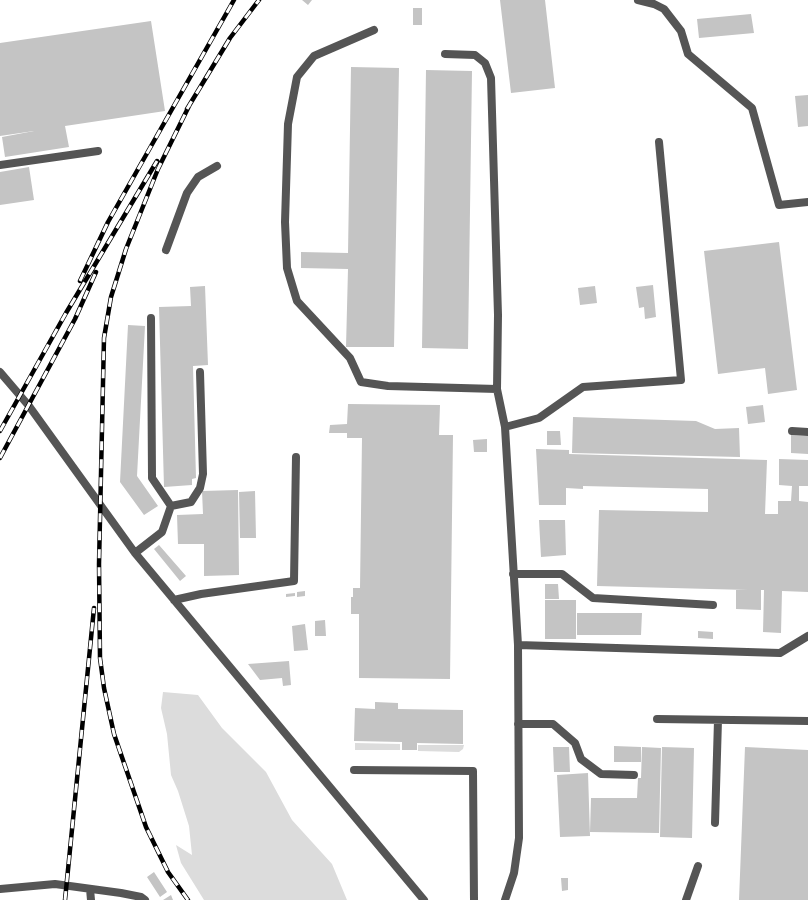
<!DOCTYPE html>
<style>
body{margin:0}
canvas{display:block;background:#fff}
</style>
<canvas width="808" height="900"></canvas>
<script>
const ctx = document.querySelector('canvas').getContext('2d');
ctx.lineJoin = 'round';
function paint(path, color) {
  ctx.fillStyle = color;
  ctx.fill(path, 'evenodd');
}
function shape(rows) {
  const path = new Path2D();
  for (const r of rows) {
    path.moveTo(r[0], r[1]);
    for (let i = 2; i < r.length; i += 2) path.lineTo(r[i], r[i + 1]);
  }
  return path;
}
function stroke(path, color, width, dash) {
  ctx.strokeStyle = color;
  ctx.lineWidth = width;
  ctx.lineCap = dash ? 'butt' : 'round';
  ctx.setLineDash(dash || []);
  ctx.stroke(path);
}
paint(shape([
 [163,692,198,695,222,728,266,772,292,820,332,864,347,900,204,900,181,863,176,845,192,855,189,826,178,791,171,775,167,734,161,708],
 [355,743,400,744,400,750,355,750],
 [418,745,464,745,463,749,459,752,418,751]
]), '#dcdcdc');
paint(shape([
 [302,0,312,0,308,5],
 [500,0,545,0,555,88,511,93],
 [413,8,422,8,422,25,413,25],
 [751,14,754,33,699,38,697,19],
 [151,21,165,111,65,126,69,147,5,157,2,137,34,131,0,136,0,43],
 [351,67,399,68,394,347,346,347,348,269,301,268,301,252,348,253],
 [426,70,472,71,468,349,422,348],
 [808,95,808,126,798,127,795,96],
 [29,167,34,200,0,205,0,172],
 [779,242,797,390,768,394,765,368,718,374,704,251],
 [653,285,656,317,645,319,644,307,639,308,636,287],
 [205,286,208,365,193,366,196,478,192,479,192,485,164,487,159,307,191,306,190,287],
 [595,286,597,303,580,305,578,288],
 [128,325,145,326,137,476,158,506,144,515,120,482],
 [348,404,440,405,439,435,453,435,450,679,359,678,359,614,351,614,351,597,353,597,353,588,360,588,362,438,347,438,347,433,329,433,330,425,347,424],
 [763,405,765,422,748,424,746,407],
 [573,417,696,421,715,429,739,428,740,457,572,453],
 [547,431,560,431,561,445,547,445],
 [791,435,808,436,808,454,791,453],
 [487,439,487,452,474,452,473,440],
 [536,449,569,450,569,454,767,460,765,514,778,514,778,501,791,501,792,486,779,485,779,459,808,460,808,486,799,486,799,501,808,502,808,592,782,591,781,633,763,632,764,590,761,590,761,610,736,609,736,590,748,590,597,586,599,510,708,512,708,489,583,486,583,489,566,488,566,505,539,505],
 [238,490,239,575,204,576,204,544,178,544,177,515,203,514,202,491],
 [255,491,256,538,240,538,239,492],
 [539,520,565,520,566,555,541,557],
 [159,545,186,576,180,581,154,549],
 [545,584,558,584,559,599,545,599],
 [305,591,305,596,297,597,297,592],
 [295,593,295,596,286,597,286,594],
 [545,600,576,600,576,639,545,639],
 [577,613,642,613,641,635,577,635],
 [325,620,326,636,315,636,315,621],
 [305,624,308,650,294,651,292,626],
 [698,631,713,632,713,639,698,638],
 [289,661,291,685,283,686,282,678,260,680,248,664],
 [375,702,398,703,398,709,463,710,463,744,417,743,417,750,402,750,402,742,354,741,355,708,375,709],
 [614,746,641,747,641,762,614,762],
 [553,747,569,747,570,772,554,772],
 [642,747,661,748,659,833,590,832,591,798,637,798,638,778,641,778],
 [662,747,694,748,692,838,660,837],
 [745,747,808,750,808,900,739,900],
 [588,773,590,836,560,837,557,775],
 [154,872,167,892,160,897,147,877],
 [561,878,568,878,568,890,562,891],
 [171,895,173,900,163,900]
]), '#c4c4c4');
stroke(shape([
 [638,0,654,4,664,9,681,31,688,54,752,108,779,205,808,202],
 [374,30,314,56,297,77,288,124,285,222,287,268,297,301,350,358,361,382,388,386,497,389],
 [445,54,475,55,485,63,491,78,498,315,497,389,505,427,518,645,519,838,514,873,505,900],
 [0,165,98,151],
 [166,250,187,193,198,177,217,166],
 [0,372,29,406,135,553,424,900],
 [505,427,539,418,583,387,681,380,659,142],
 [792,431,808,432],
 [171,506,191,502,200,488,203,474,200,372],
 [135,553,162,532,171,506,152,478,151,318],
 [513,574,562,574,593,598,713,605],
 [174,600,201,594,294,581,296,457],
 [518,645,780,653,808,636],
 [657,719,808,721],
 [518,724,553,724,575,743,581,759,601,774,634,775],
 [354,770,473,771,474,900],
 [715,823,718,720],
 [0,889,55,884,121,893,141,897,145,900],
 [90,889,91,900],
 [686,900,698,866]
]), '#555', 8);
const rail = shape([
 [187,109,230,38,259,0],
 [80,281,108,222,234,0],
 [0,431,66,313,157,161],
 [0,458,75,319,96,272],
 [65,900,94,608],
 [188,900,168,872,146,827,114,734,104,688,100,658,99,564,104,338,111,297,126,249,158,169,190,104]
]);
stroke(rail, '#000', 4.5);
stroke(rail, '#fff', 3, [9]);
</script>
